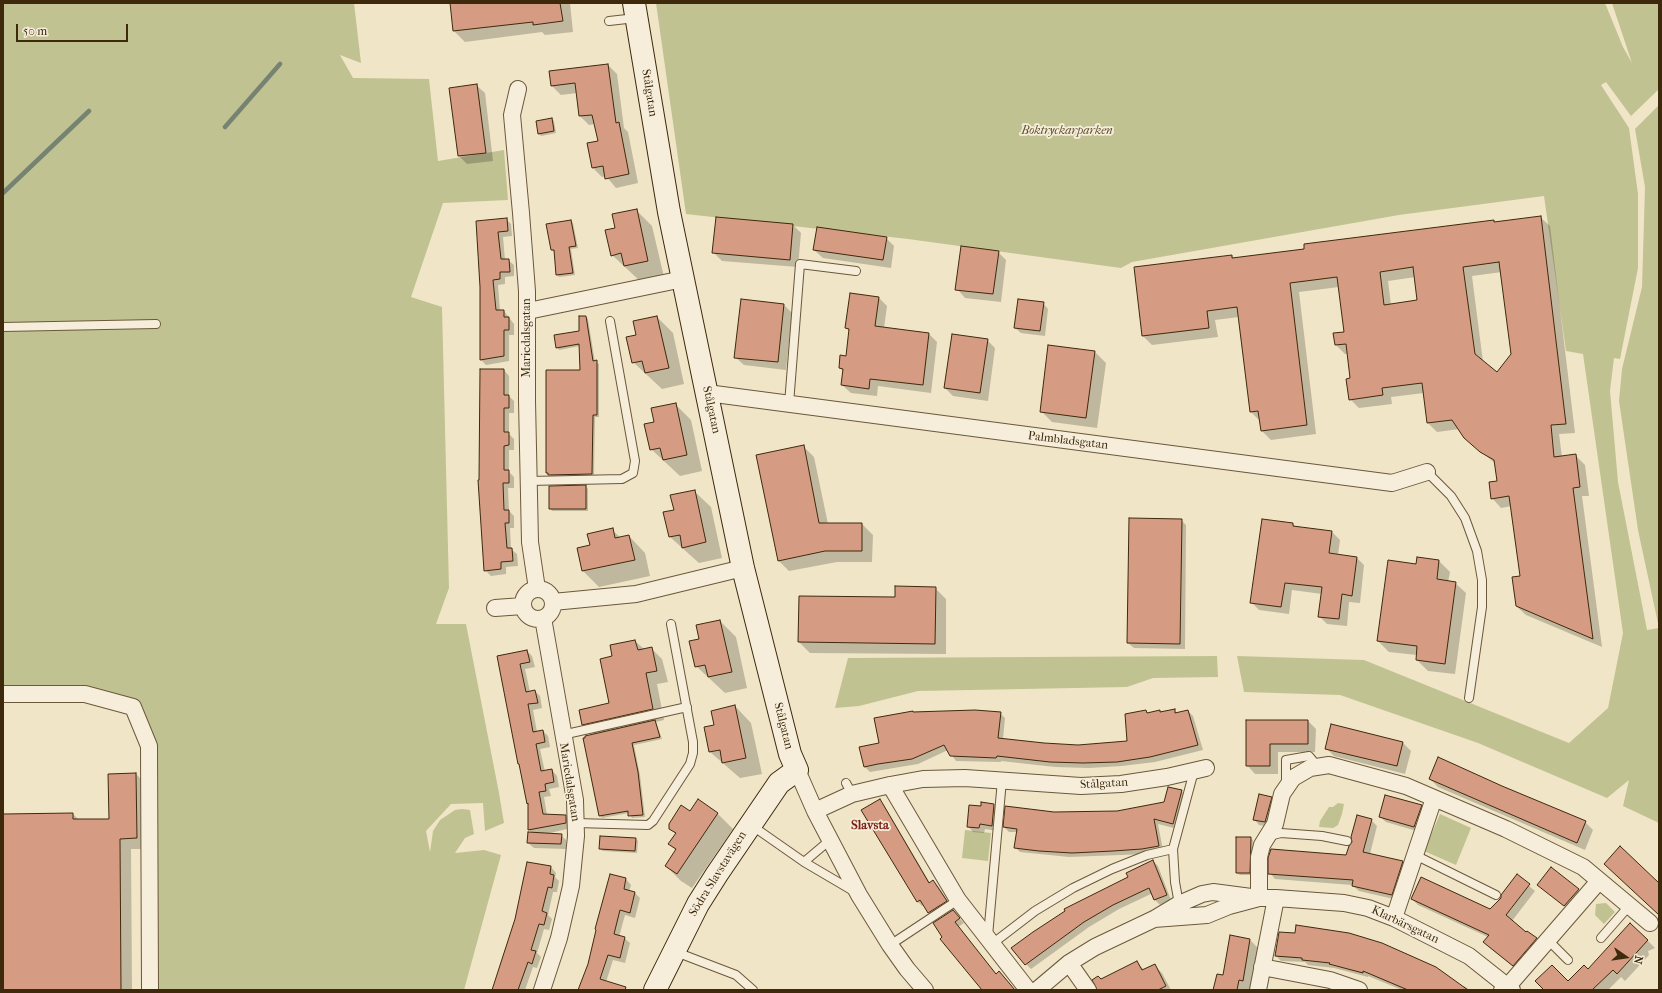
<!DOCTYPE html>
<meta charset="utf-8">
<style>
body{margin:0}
#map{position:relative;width:1662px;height:993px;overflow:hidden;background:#f1e5c7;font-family:"IM FELL French Canon",serif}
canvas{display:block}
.frame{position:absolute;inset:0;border:4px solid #3e290c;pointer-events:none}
.north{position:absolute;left:1606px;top:937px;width:40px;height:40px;-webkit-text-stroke:3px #f6eedb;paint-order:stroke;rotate:103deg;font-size:11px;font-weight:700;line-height:16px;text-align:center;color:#3e290c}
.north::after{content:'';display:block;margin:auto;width:14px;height:18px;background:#3e290c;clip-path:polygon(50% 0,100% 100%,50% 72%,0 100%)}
.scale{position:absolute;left:16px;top:24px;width:112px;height:18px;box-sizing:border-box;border:2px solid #3e290c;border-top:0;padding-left:5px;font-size:12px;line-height:14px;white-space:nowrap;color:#3e290c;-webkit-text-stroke:3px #f6eedb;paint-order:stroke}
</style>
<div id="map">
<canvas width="1662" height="993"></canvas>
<div class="frame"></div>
<div class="north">N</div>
<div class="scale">50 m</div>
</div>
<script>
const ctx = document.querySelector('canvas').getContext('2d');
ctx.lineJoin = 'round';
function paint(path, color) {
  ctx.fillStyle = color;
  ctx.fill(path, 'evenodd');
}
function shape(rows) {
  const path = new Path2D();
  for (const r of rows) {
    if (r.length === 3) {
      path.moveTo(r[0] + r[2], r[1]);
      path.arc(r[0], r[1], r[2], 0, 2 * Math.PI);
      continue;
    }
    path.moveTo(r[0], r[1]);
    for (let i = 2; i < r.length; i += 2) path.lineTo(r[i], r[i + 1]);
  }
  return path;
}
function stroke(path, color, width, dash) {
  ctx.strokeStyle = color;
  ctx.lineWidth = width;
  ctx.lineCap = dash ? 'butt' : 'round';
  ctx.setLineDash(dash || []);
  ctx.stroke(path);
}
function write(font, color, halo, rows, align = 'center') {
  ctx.font = font + ' "IM FELL French Canon",serif';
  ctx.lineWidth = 3.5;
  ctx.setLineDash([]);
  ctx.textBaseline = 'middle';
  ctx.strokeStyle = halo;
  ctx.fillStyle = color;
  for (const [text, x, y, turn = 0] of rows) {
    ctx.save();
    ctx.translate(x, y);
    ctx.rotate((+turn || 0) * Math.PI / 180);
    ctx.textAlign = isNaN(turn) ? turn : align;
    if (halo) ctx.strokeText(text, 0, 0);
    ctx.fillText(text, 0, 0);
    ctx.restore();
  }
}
paint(shape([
 [3,3,354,3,361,63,340,55,353,78,429,79,438,161,504,150,508,200,443,203,411,297,442,307,449,588,436,624,466,624,499,793,504,823,485,831,483,803,451,804,426,831,430,852,433,831,440,820,455,810,462,809,470,810,474,834,465,838,455,853,484,850,501,855,464,990,150,990,149,746,136,716,85,694,3,694],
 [656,3,1605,3,1623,47,1632,63,1612,3,1659,3,1659,89,1631,116,1606,82,1601,85,1629,128,1638,194,1638,268,1620,359,1614,358,1610,391,1618,482,1647,630,1659,628,1638,530,1619,401,1622,369,1642,287,1645,187,1635,129,1659,105,1659,823,1623,806,1629,780,1607,798,1478,743,1340,695,1244,692,1237,656,1364,660,1569,743,1608,708,1623,633,1583,354,1566,351,1544,196,1399,215,1132,262,1121,268,908,239,686,214],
 [1217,656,1218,677,1153,678,1127,687,918,691,859,706,835,708,848,658],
 [1338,803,1344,804,1342,814,1338,825,1333,828,1319,827,1320,821,1329,807,1333,807],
 [1440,814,1471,828,1456,865,1424,851],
 [965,830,991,833,988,861,962,858],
 [1606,903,1615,912,1604,924,1595,915,1596,904]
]), '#c1c291');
paint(shape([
 [451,3,570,3,573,32,545,35,542,32,465,42,454,31],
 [608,65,617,74,624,128,628,132,638,183,616,188,606,176,602,177,593,168,599,141,595,124,589,125,580,116,577,93,561,95,552,86],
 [476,85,485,93,493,161,467,164,459,156,450,89],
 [552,119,554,121,556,133,541,136,539,134],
 [636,210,652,226,664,277,641,282,612,255,616,229],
 [1540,217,1550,226,1575,433,1559,434,1562,457,1575,455,1585,465,1589,496,1582,496,1602,647,1526,615,1516,606,1521,577,1512,506,1501,508,1492,498,1498,481,1496,464,1475,447,1460,429,1437,432,1428,423,1424,393,1391,397,1392,404,1359,408,1350,399,1351,379,1348,354,1345,354,1336,345,1334,334,1345,333,1339,287,1299,292,1316,434,1271,440,1262,431,1260,421,1251,412,1239,317,1215,320,1218,337,1152,345,1143,336,1135,268,1232,256,1234,258,1305,249,1493,221,1495,223],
 [1502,272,1512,354,1497,373,1483,362,1472,276],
 [1416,277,1419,301,1391,305,1388,281],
 [716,218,793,225,801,233,798,267,722,261,714,253],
 [506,219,511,224,512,236,503,237,505,260,508,260,514,265,514,276,505,277,505,284,498,285,500,311,504,311,514,324,514,335,509,335,509,361,486,365,481,360,481,287,477,222],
 [571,221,573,223,578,248,571,249,575,275,559,277,557,275,555,253,552,250],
 [886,238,894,246,891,268,823,258,814,250],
 [998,252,1006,260,1001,302,965,298,957,289],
 [879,298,887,306,884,328,929,334,937,342,931,393,878,386,877,396,851,393,842,385,844,372,840,368,847,357,850,331,846,328],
 [1043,303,1048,309,1045,336,1021,333,1015,328],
 [784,305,792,313,786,370,744,365,735,357],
 [586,317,588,319,595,362,599,364,599,417,595,417,594,476,552,477,547,472,581,371,580,346,559,350,557,347,580,332],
 [657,317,673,333,684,384,662,389,633,362,637,336],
 [987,340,995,348,988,401,953,396,945,388],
 [1095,352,1106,363,1097,428,1052,422,1041,411],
 [504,370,509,376,509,396,514,401,514,413,509,413,509,434,514,439,514,450,509,450,509,472,514,477,514,488,508,488,509,511,514,516,514,528,510,528,511,549,517,554,518,566,506,567,506,574,491,576,485,570],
 [675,404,691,420,702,471,680,476,651,449,655,423],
 [803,446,814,457,828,524,862,524,873,535,872,562,837,562,789,571,778,560],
 [586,486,588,489,588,511,552,511,550,508],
 [694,491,711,507,722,558,699,563,670,537,675,510],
 [1181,520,1186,525,1185,649,1134,648,1128,643],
 [1293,524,1296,528,1332,532,1340,540,1338,555,1357,558,1364,565,1360,603,1349,602,1347,626,1327,624,1319,616,1322,594,1292,590,1289,614,1259,610,1251,602],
 [612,530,621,538,629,536,645,553,650,576,599,587,583,571,591,545],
 [1439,561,1450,572,1448,582,1455,583,1466,593,1455,674,1428,671,1417,660,1417,655,1389,652,1378,641,1416,565],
 [935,588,946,599,946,654,810,653,799,642,800,597,896,598],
 [720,621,736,637,747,688,725,693,696,666,700,640],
 [635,641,644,649,651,648,662,659,668,682,657,684,664,720,656,722,662,739,634,745,640,775,645,817,632,818,629,813,602,818,600,816,594,735,583,724,611,703,613,657],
 [527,651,532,656,535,667,525,669,530,692,535,691,540,696,542,708,533,710,537,732,543,731,548,736,550,747,540,749,545,772,552,770,557,776,559,787,549,789,551,796,544,797,547,815,565,816,571,821,571,828,546,834,561,835,566,840,566,849,534,848,528,843,532,833,529,830,529,805,498,656],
 [735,706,751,723,762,774,740,778,710,752,705,728,715,725],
 [1174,710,1177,713,1188,711,1193,716,1203,750,1155,762,1122,766,1089,768,1055,767,1001,761,1001,762,956,761,948,750,918,764,870,772,865,767,880,744,914,713,1000,713,1005,718,1003,739,1044,744,1078,746,1128,742,1146,711,1148,714,1159,711,1162,713],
 [1247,721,1308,721,1316,729,1315,752,1278,752,1278,774,1255,774,1247,765],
 [1332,725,1403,743,1411,751,1405,774,1334,756,1326,748],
 [136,774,147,785,147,849,131,849,132,990,3,990,3,815,73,814,79,820,110,820],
 [1430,779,1502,787,1585,822,1593,830,1585,850,1438,787],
 [1181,791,1186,796,1178,829,1158,824,1163,850,1147,854,1069,857,1020,852,1015,847,1017,832,1009,832,1004,827,1054,813,1117,812,1165,803],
 [1271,798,1276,803,1270,827,1259,825,1254,819],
 [879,800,884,805,930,883,933,882,938,886,951,906,934,917,924,905,922,906,918,902,862,810],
 [698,801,718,814,733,829,692,888,681,881,666,866,676,851,670,844,676,835,670,828,690,813],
 [994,805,999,810,997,831,985,829,984,833,973,832,968,826,982,807],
 [1421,806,1426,811,1420,832,1386,822,1380,817],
 [1371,820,1377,826,1370,854,1402,862,1408,868,1398,900,1359,891,1352,885,1275,879,1270,873,1347,856],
 [1250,838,1253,840,1251,875,1240,875,1237,873],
 [636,839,638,841,637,853,603,851,600,849],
 [1153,861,1158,866,1171,900,1160,905,1155,900,1153,893,1119,909,1089,927,1031,969,1026,964,1129,878],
 [551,867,556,873,555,877,559,881,557,892,553,892,548,915,552,919,549,930,544,929,537,953,541,957,537,968,533,967,525,990,492,990,504,959],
 [1552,869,1584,895,1570,911,1539,885],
 [610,875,626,879,631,885,629,892,635,893,640,898,635,918,625,915,619,937,624,938,630,943,625,963,613,960,606,982,616,990,580,990,589,964],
 [1517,876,1535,891,1512,921,1542,945,1519,971,1490,948,1488,937,1418,905,1412,899,1491,910,1502,898],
 [953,911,964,923,958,927,997,975,1015,990,983,990,941,939],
 [1280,933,1463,988,1464,986,1470,990,1402,990,1368,976,1368,977,1334,968,1308,965,1305,962,1281,961,1276,956],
 [1250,940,1258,948,1250,990,1214,990],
 [1647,940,1655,948,1648,951,1649,955,1625,981,1621,977,1608,990,1545,990,1568,982],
 [1137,962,1144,970,1154,965,1162,973,1171,990,1098,990]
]), '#0003');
stroke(shape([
 [225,127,280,64],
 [3,193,89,111]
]), '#768372', 4.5);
const building = shape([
 [450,3,560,3,563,21,533,25,533,22,453,31,450,3],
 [608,64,616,123,619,122,629,174,605,179,603,166,592,168,587,143,598,141,592,115,579,116,575,83,551,86,549,71,608,64],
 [477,84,486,153,458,156,449,88,477,84],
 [552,118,554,131,538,134,536,121,552,118],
 [637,209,648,261,624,266,621,253,611,256,605,230,615,228,612,214,637,209],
 [1541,216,1566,424,1551,425,1554,457,1576,454,1580,487,1573,488,1593,639,1516,606,1512,577,1520,576,1509,496,1491,499,1489,482,1497,481,1494,460,1480,452,1464,438,1452,420,1427,423,1422,383,1382,388,1383,395,1349,400,1346,379,1350,378,1346,344,1335,345,1333,333,1344,332,1337,277,1290,283,1307,425,1261,431,1258,411,1250,412,1237,307,1207,311,1209,328,1142,336,1134,267,1232,255,1232,258,1304,249,1304,244,1494,220,1494,222,1541,216],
 [1499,262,1511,354,1497,372,1475,354,1463,267,1499,262],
 [1413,267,1417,300,1384,305,1380,272,1413,267],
 [716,217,793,224,790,260,712,253,716,217],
 [507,218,508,231,498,232,501,259,509,259,510,272,500,272,500,279,493,280,496,310,504,310,504,317,509,317,509,330,504,330,504,356,480,360,480,287,476,221,507,218],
 [571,220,576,246,569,247,573,273,556,275,554,250,551,250,546,224,571,220],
 [817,227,887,237,883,260,813,250,817,227],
 [961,246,999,251,993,294,955,290,961,246],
 [850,293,879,297,875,326,929,333,923,385,870,379,869,389,841,385,843,369,839,368,840,355,846,356,849,329,845,328,850,293],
 [741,299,784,304,778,362,734,358,741,299],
 [1018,299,1044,302,1040,331,1014,328,1018,299],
 [579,316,586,316,593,361,597,360,597,415,593,415,592,474,548,475,548,473,546,473,546,370,580,370,579,344,556,348,554,335,579,331,579,316],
 [657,316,669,368,645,373,642,361,632,363,626,337,636,335,633,321,657,316],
 [952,334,988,339,980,393,944,388,952,334],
 [1048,345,1095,351,1086,418,1040,412,1048,345],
 [480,369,504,369,504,395,509,395,509,408,504,408,504,432,509,432,509,445,504,446,504,470,509,470,509,483,503,483,504,510,509,510,509,523,505,523,507,548,512,548,513,561,501,562,501,569,484,571,478,480,479,480,480,369],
 [676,403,687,455,663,460,660,448,650,450,644,424,654,422,651,408,676,403],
 [804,445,819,523,862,523,862,551,825,551,778,561,756,455,804,445],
 [586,485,586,509,549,509,549,486,586,485],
 [695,490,706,542,682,548,680,535,669,537,663,512,674,510,670,495,695,490],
 [1129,518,1182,519,1180,644,1127,643,1129,518],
 [1262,519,1293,523,1293,526,1332,531,1329,553,1357,557,1352,596,1342,594,1339,619,1318,617,1322,587,1285,583,1281,607,1250,603,1262,519],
 [613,528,615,538,629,535,635,560,582,571,577,548,590,545,587,534,613,528],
 [1417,557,1439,560,1437,579,1456,582,1445,664,1416,660,1417,646,1377,641,1388,560,1416,564,1417,557],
 [895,586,936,587,935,644,798,642,799,596,895,597,895,586],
 [720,620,732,672,708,677,705,665,695,667,689,641,699,639,696,625,720,620],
 [635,640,638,650,652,647,657,671,646,673,653,709,582,725,579,710,609,703,600,659,612,656,610,645,635,640],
 [527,650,530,662,520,664,526,692,535,690,538,703,528,704,533,732,543,730,545,742,536,744,541,771,552,769,554,782,545,784,546,791,539,792,543,814,566,815,566,823,528,830,528,803,527,804,519,764,518,764,497,656,527,650],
 [735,705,746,758,722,763,720,750,709,752,704,727,714,725,711,711,735,705],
 [1175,709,1175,713,1188,710,1198,745,1150,757,1117,762,1083,763,1050,762,997,756,996,758,950,756,944,745,912,759,878,764,864,767,859,747,879,743,874,718,913,711,913,712,975,710,1001,712,998,738,1044,743,1078,745,1127,741,1125,714,1146,710,1147,713,1160,710,1160,712,1175,709],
 [655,720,660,737,632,743,638,772,643,815,628,816,628,811,599,816,583,738,585,738,585,736,655,720],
 [1246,720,1308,720,1308,744,1270,744,1270,766,1246,766,1246,720],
 [1331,724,1403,742,1397,766,1325,749,1331,724],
 [1438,757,1502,786,1586,821,1577,843,1429,779,1438,757],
 [136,773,137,838,120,839,121,990,3,990,3,814,73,813,73,819,109,819,108,774,136,773],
 [1168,787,1182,790,1173,824,1154,819,1159,846,1142,849,1113,851,1072,853,1039,851,1014,848,1017,829,1003,827,1005,806,1054,812,1117,811,1164,802,1168,787],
 [1259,794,1272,797,1265,822,1253,820,1259,794],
 [1385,795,1422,805,1414,827,1379,817,1385,795],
 [698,799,718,813,677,874,665,866,676,849,668,844,676,833,669,829,669,824,681,805,690,811,698,799],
 [880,799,929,883,933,880,947,901,928,913,920,900,917,902,861,810,880,799],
 [981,802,994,804,992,826,980,824,979,828,967,827,969,805,981,806,981,802],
 [1357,815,1372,819,1363,852,1403,861,1392,895,1352,886,1353,880,1268,874,1268,858,1271,849,1346,855,1349,846,1352,842,1351,837,1357,815],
 [528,832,562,834,561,844,527,843,528,832],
 [600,836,636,838,635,851,599,849,600,836],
 [1236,837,1251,837,1250,873,1236,873,1236,837],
 [1620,846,1659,883,1659,915,1604,864,1620,846],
 [1153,860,1167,895,1154,900,1149,888,1113,905,1084,922,1025,965,1011,948,1033,932,1065,911,1064,909,1128,877,1126,873,1153,860],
 [527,862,551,866,550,874,554,875,552,888,548,887,542,911,547,913,544,925,539,924,531,950,536,951,532,964,528,962,518,990,492,990,515,919,527,862],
 [1551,867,1579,889,1564,906,1537,885,1551,867],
 [610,874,626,878,624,889,635,892,630,913,620,910,614,934,625,937,620,958,608,955,600,979,626,987,625,990,578,990,588,964,596,930,595,929,610,874],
 [1517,874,1530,884,1506,915,1526,932,1527,931,1537,938,1513,966,1483,942,1489,935,1411,899,1421,877,1490,909,1501,898,1501,895,1517,874],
 [953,910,960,918,955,922,996,974,999,971,1015,990,982,990,940,939,942,937,933,923,953,910],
 [1630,923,1648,940,1617,974,1613,970,1592,990,1544,990,1535,981,1552,965,1568,981,1584,965,1588,969,1630,923],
 [1296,925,1349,933,1382,943,1436,967,1468,990,1408,990,1363,971,1363,973,1329,964,1330,963,1302,960,1302,958,1275,956,1279,932,1295,933,1296,925],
 [1230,935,1250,939,1243,981,1239,980,1237,990,1213,990,1217,974,1223,975,1230,935],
 [1137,961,1142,970,1155,964,1166,986,1158,990,1097,990,1092,980,1098,976,1101,979,1137,961]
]);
paint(building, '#d69b83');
stroke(building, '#3e290c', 1);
const lane = shape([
 [609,21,636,18],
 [3,327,156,324],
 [789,404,800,264,856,271],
 [1427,472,1451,496,1465,518,1477,551,1482,580,1482,607,1469,698],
 [529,481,622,479,633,473,635,461,610,321],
 [562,735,687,707],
 [846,783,852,794],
 [1286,785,1286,760,1309,756,1318,767],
 [576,823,648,825,653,821,690,764,693,753,693,742,671,624],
 [751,825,804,862,855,892],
 [1269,836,1281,833,1322,836,1347,841],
 [1415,855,1496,895],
 [804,862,830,840],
 [1179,904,1175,882,1173,849,1194,771],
 [988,936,1002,780],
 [1601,938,1629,906],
 [1548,940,1568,960],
 [992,944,1035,911,1073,888,1112,869,1147,855,1173,849],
 [890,945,958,900],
 [676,952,736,975,753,990]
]);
const street = shape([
 [518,89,512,115,521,213,527,291,527,401,530,542,537,589],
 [528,311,683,279],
 [707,393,1392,483,1427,472],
 [538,604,15],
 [553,602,636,594,743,568],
 [495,608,523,606],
 [3,694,85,694,133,707,149,746,150,990],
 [797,770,815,811,859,895,890,945,907,969,925,990],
 [890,785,958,900,1028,990],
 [815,811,852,794,890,785,923,779,965,778,1081,786,1121,784,1167,777,1206,768],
 [1259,898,1259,857,1262,845,1275,824,1282,794,1293,778,1310,768,1329,765,1406,786,1506,829,1583,867,1650,923],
 [1394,918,1434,798],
 [1154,919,1207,915,1229,906,1259,898,1276,898,1344,903,1368,908,1394,918,1469,956,1512,990],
 [1069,963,1088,990],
 [1262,967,1330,980,1359,990],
 [542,990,559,938,571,886,576,836,575,800,543,618],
 [1037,990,1069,963,1095,947,1154,919,1179,904,1202,894,1213,892,1251,897],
 [1258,990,1276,898],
 [1502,990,1508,986,1599,881]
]);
const secondary = shape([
 [634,3,669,212,743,568,790,754,797,770,779,783,717,874,698,904,655,990]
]);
stroke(lane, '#6b583b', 10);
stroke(street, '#6b583b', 18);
stroke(secondary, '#3e290c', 24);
stroke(lane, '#f6eedb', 8);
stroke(street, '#f6eedb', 16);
stroke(secondary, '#f6eedb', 22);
write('12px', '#3e290c', '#f6eedb', [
 ["Stålgatan",649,93,81],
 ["Mariedalsgatan",527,338,-90],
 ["Stålgatan",711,410,78],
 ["Palmbladsgatan",1068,441,7],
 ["Stålgatan",783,726,76],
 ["Mariedalsgatan",569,782,81],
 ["Stålgatan",1104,784,-3],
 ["Södra Slavstavägen",718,874,-58],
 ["Klarbärsgatan",1405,925,25]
]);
write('italic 12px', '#5f4f2d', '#f6eedb', [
 ["Boktryckarparken",1067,131]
]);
write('bold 13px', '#7a1f14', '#f6eedb', [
 ["Slavsta",870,826]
]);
</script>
